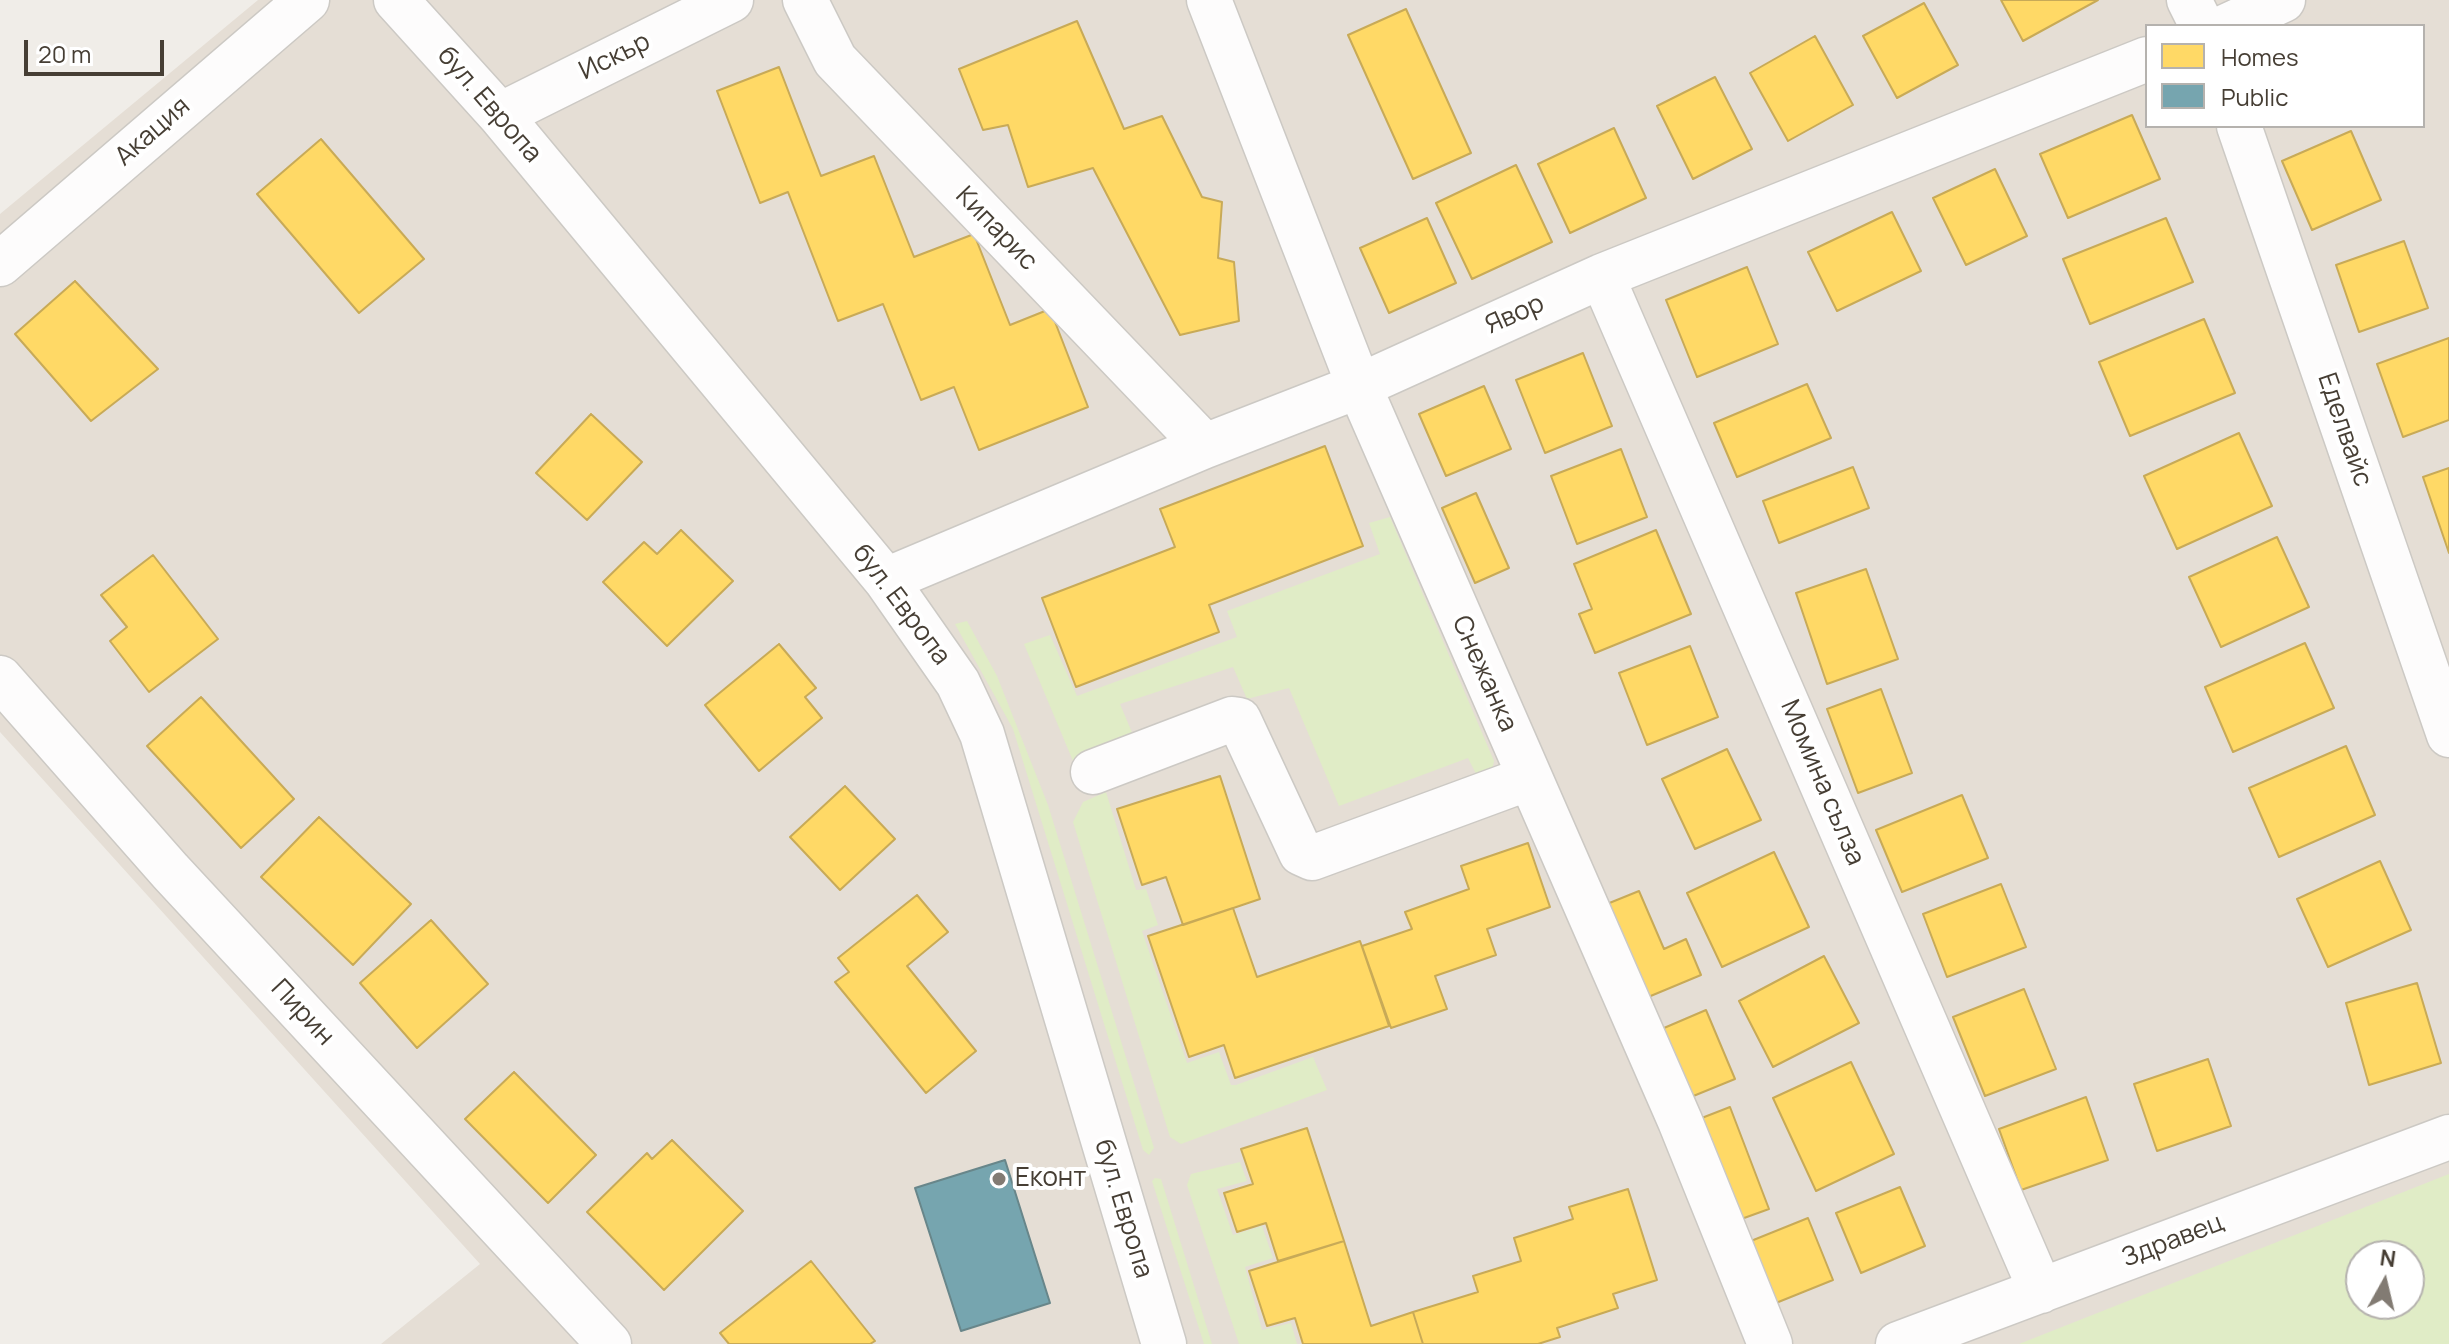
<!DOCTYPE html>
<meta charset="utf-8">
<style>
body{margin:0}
#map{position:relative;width:2449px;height:1344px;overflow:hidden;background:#f0ede8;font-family:Manrope,sans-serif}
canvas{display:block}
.legend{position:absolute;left:2145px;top:24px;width:280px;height:104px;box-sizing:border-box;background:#fff;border:2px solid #b5b2ae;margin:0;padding:10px 14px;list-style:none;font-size:24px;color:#463e34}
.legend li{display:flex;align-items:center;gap:16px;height:40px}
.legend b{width:40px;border:2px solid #b5b2ae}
.north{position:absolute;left:2345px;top:1240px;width:80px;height:80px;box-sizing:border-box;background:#fff;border:2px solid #b5b2ae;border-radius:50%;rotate:8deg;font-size:22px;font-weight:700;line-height:32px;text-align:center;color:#463e34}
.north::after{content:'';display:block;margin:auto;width:28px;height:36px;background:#827b73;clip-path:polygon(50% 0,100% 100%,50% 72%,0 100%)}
.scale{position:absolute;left:24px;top:40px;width:140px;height:36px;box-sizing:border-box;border:4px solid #463e34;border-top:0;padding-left:10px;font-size:24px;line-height:28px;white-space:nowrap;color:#463e34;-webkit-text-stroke:6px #fff;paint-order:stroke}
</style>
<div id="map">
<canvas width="2449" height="1344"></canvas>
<ul class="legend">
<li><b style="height:22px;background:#ffd966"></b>Homes</li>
<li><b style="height:22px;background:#76a5af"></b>Public</li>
</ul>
<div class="north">N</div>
<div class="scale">20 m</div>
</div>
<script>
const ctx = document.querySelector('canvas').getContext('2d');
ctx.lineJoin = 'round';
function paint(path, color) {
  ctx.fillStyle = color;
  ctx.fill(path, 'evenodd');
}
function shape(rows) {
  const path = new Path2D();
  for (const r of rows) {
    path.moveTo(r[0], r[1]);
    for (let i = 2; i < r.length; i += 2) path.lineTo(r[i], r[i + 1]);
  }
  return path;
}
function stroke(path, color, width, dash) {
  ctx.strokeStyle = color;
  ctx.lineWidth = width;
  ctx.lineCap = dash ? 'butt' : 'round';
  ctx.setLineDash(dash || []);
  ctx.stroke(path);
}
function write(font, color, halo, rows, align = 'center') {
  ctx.font = font + ' Manrope,sans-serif';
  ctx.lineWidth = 8;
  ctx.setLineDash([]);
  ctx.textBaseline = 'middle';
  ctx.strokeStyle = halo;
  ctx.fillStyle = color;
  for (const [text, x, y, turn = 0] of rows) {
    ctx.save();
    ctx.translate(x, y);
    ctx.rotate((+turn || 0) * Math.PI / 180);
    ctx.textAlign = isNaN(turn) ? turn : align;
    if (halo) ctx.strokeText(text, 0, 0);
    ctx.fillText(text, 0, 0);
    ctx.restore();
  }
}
paint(shape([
 [258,0,2449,0,2449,1344,381,1344,480,1264,0,732,0,214],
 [2147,26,2423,26,2423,126,2147,126],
 [2361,1256,2409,1256,2409,1304,2361,1304]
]), '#e5ded5');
paint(shape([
 [1390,517,1494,761,1491,775,1479,780,1468,758,1339,806,1289,688,1247,699,1233,667,1120,704,1136,742,1073,761,1024,644,1050,635,1077,696,1237,637,1227,611,1380,554,1369,523],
 [967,621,997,676,1048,805,1154,1148,1149,1155,1143,1150,1013,729,955,624],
 [1106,792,1136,890,1146,889,1158,925,1142,931,1187,1063,1219,1052,1231,1085,1236,1085,1313,1057,1327,1090,1181,1144,1170,1137,1073,822,1083,802],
 [1240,1162,1247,1181,1217,1189,1233,1235,1262,1226,1273,1258,1245,1267,1262,1330,1291,1323,1297,1344,1239,1344,1187,1185,1191,1174],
 [2449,1174,2449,1344,2019,1344],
 [2361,1256,2409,1256,2409,1304,2361,1304],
 [1155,1178,1161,1179,1212,1344,1204,1344,1152,1181]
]), '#e0ecc6');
const homes = shape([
 [2001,0,2098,0,2023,41,2001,0],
 [1924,3,1958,65,1897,98,1863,36,1924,3],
 [1406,9,1471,153,1413,179,1348,35,1406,9],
 [1077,21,1124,129,1162,116,1202,197,1222,202,1218,258,1234,262,1239,321,1180,335,1093,168,1028,187,1008,125,983,130,959,69,1077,21],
 [1815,36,1853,105,1788,141,1750,73,1815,36],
 [779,67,821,176,874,156,914,257,974,234,1010,325,1050,309,1088,407,979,450,954,387,921,400,883,304,838,321,788,192,760,203,717,91,779,67],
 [1715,77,1752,149,1693,179,1657,106,1715,77],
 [2132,115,2160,179,2068,218,2040,154,2132,115],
 [1614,128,1646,198,1570,233,1538,164,1614,128],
 [2351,131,2381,200,2312,230,2282,161,2351,131],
 [321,139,424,259,359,313,257,194,321,139],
 [1516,165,1552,242,1472,279,1436,203,1516,165],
 [1995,169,2027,236,1966,265,1933,198,1995,169],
 [1892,212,1921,271,1837,311,1808,252,1892,212],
 [1427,218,1456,283,1389,313,1360,248,1427,218],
 [2166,218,2193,282,2090,324,2063,259,2166,218],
 [2404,241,2428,308,2359,332,2336,265,2404,241],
 [1747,267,1778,344,1697,377,1666,300,1747,267],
 [75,281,158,369,91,421,15,334,75,281],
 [2204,319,2235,393,2130,436,2099,362,2204,319],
 [2449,338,2449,420,2403,437,2377,364,2449,338],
 [1583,353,1612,426,1545,453,1516,380,1583,353],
 [1807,384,1831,438,1737,477,1714,423,1807,384],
 [1484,386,1511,449,1446,476,1419,414,1484,386],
 [591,414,642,462,587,520,536,473,591,414],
 [2239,433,2272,506,2177,549,2144,476,2239,433],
 [1325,446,1363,546,1209,605,1219,632,1076,687,1042,598,1175,547,1160,509,1325,446],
 [1621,449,1647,517,1577,544,1551,476,1621,449],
 [1853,467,1869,508,1779,543,1763,501,1853,467],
 [2449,468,2449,553,2423,477,2449,468],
 [1476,493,1509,568,1475,583,1442,508,1476,493],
 [681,530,733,581,667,646,603,582,644,542,657,554,681,530],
 [1656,530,1691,614,1595,653,1579,614,1592,609,1574,564,1656,530],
 [2277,537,2309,607,2221,647,2189,577,2277,537],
 [153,555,218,639,149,692,110,641,127,627,101,595,153,555],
 [1866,569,1898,659,1827,684,1796,593,1866,569],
 [2305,643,2334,708,2233,752,2205,687,2305,643],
 [779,644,816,688,805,697,822,718,759,771,705,705,779,644],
 [1690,646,1718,717,1647,745,1619,673,1690,646],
 [1881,689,1912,773,1858,793,1827,709,1881,689],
 [201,697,294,799,241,848,147,746,201,697],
 [2346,746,2375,815,2279,857,2249,788,2346,746],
 [1727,749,1761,820,1695,849,1662,779,1727,749],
 [1220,776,1260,899,1183,925,1166,877,1142,885,1117,809,1220,776],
 [845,786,895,839,840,890,790,837,845,786],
 [1962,795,1988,858,1902,892,1876,830,1962,795],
 [319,817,411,904,353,965,261,877,319,817],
 [1528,843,1550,907,1487,929,1496,955,1435,976,1447,1009,1391,1028,1362,946,1412,929,1405,912,1469,889,1461,866,1528,843],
 [1774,852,1809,927,1722,967,1687,893,1774,852],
 [2380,861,2411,930,2328,967,2297,899,2380,861],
 [2001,884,2026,947,1947,977,1923,914,2001,884],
 [1639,891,1664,949,1686,939,1701,975,1641,1000,1602,906,1639,891],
 [917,895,948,932,907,966,976,1051,926,1093,835,982,849,972,838,958,917,895],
 [1233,908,1257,977,1360,941,1389,1026,1235,1078,1224,1045,1189,1057,1148,936,1233,908],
 [431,920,488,984,417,1048,360,983,431,920],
 [1824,956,1859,1023,1773,1067,1739,1001,1824,956],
 [2417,983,2441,1063,2369,1085,2346,1003,2417,983],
 [2024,989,2056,1069,1985,1096,1953,1017,2024,989],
 [1706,1010,1735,1079,1686,1099,1657,1031,1706,1010],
 [2208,1059,2231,1126,2157,1151,2134,1084,2208,1059],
 [1851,1062,1894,1154,1816,1191,1773,1098,1851,1062],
 [514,1072,596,1155,548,1203,465,1119,514,1072],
 [2086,1097,2108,1160,2021,1190,1999,1129,2086,1097],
 [1730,1107,1769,1209,1733,1222,1694,1121,1730,1107],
 [1307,1128,1344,1241,1278,1261,1266,1223,1237,1232,1224,1193,1253,1184,1241,1149,1307,1128],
 [672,1140,743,1211,664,1290,587,1212,647,1153,652,1159,672,1140],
 [1900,1187,1925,1246,1861,1273,1836,1213,1900,1187],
 [1628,1189,1657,1280,1613,1294,1618,1308,1557,1328,1560,1337,1538,1344,1423,1344,1413,1312,1478,1292,1473,1276,1521,1261,1514,1238,1573,1219,1569,1207,1628,1189],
 [1808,1218,1833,1280,1766,1307,1741,1245,1808,1218],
 [1344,1241,1371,1326,1413,1312,1423,1344,1303,1344,1295,1318,1267,1326,1249,1271,1344,1241],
 [811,1261,875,1341,870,1344,729,1344,720,1333,811,1261]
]);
paint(homes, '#ffd966');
stroke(homes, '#c8aa57', 2);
const public = shape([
 [1005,1160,1050,1303,961,1331,915,1188,1005,1160]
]);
paint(public, '#76a5af');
stroke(public, '#68868a', 2);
const minor = shape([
 [396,0,500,115,886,580,958,683,982,734,1164,1344],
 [805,0,835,60,1205,446],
 [1209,0,1359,386,1680,1121,1770,1344],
 [2189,0,2202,26],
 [2227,26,2283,0],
 [500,115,731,0],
 [2239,126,2449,735],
 [0,264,307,0],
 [1602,276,2041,1291],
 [886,580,1205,446,1359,386,1602,276,2147,59],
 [0,678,170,871,609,1344],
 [1093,772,1232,719,1239,720,1301,853,1312,858,1529,778],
 [1898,1344,2449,1137]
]);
stroke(minor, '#ccc9c4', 47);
stroke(minor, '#fdfcfc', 44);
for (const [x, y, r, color] of [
 [999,1179,8,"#827b73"]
]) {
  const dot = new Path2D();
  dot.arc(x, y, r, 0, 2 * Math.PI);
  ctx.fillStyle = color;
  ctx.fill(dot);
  stroke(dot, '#fff', 3);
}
write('26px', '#463e34', '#fff', [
 ["Искър",615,57,-26],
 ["бул. Европа",489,105,49],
 ["Акация",153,132,-41],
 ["Кипарис",996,229,46],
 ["Явор",1515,315,-24],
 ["Еделвайс",2344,430,71],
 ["бул. Европа",901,605,53],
 ["Снежанка",1484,674,66],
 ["Момина сълза",1822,783,67],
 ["Пирин",302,1013,47],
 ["бул. Европа",1123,1209,73],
 ["Здравец",2173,1241,-21]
]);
write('26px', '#463e34', '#fff', [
 ["Еконт",1015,1179]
], 'left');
</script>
